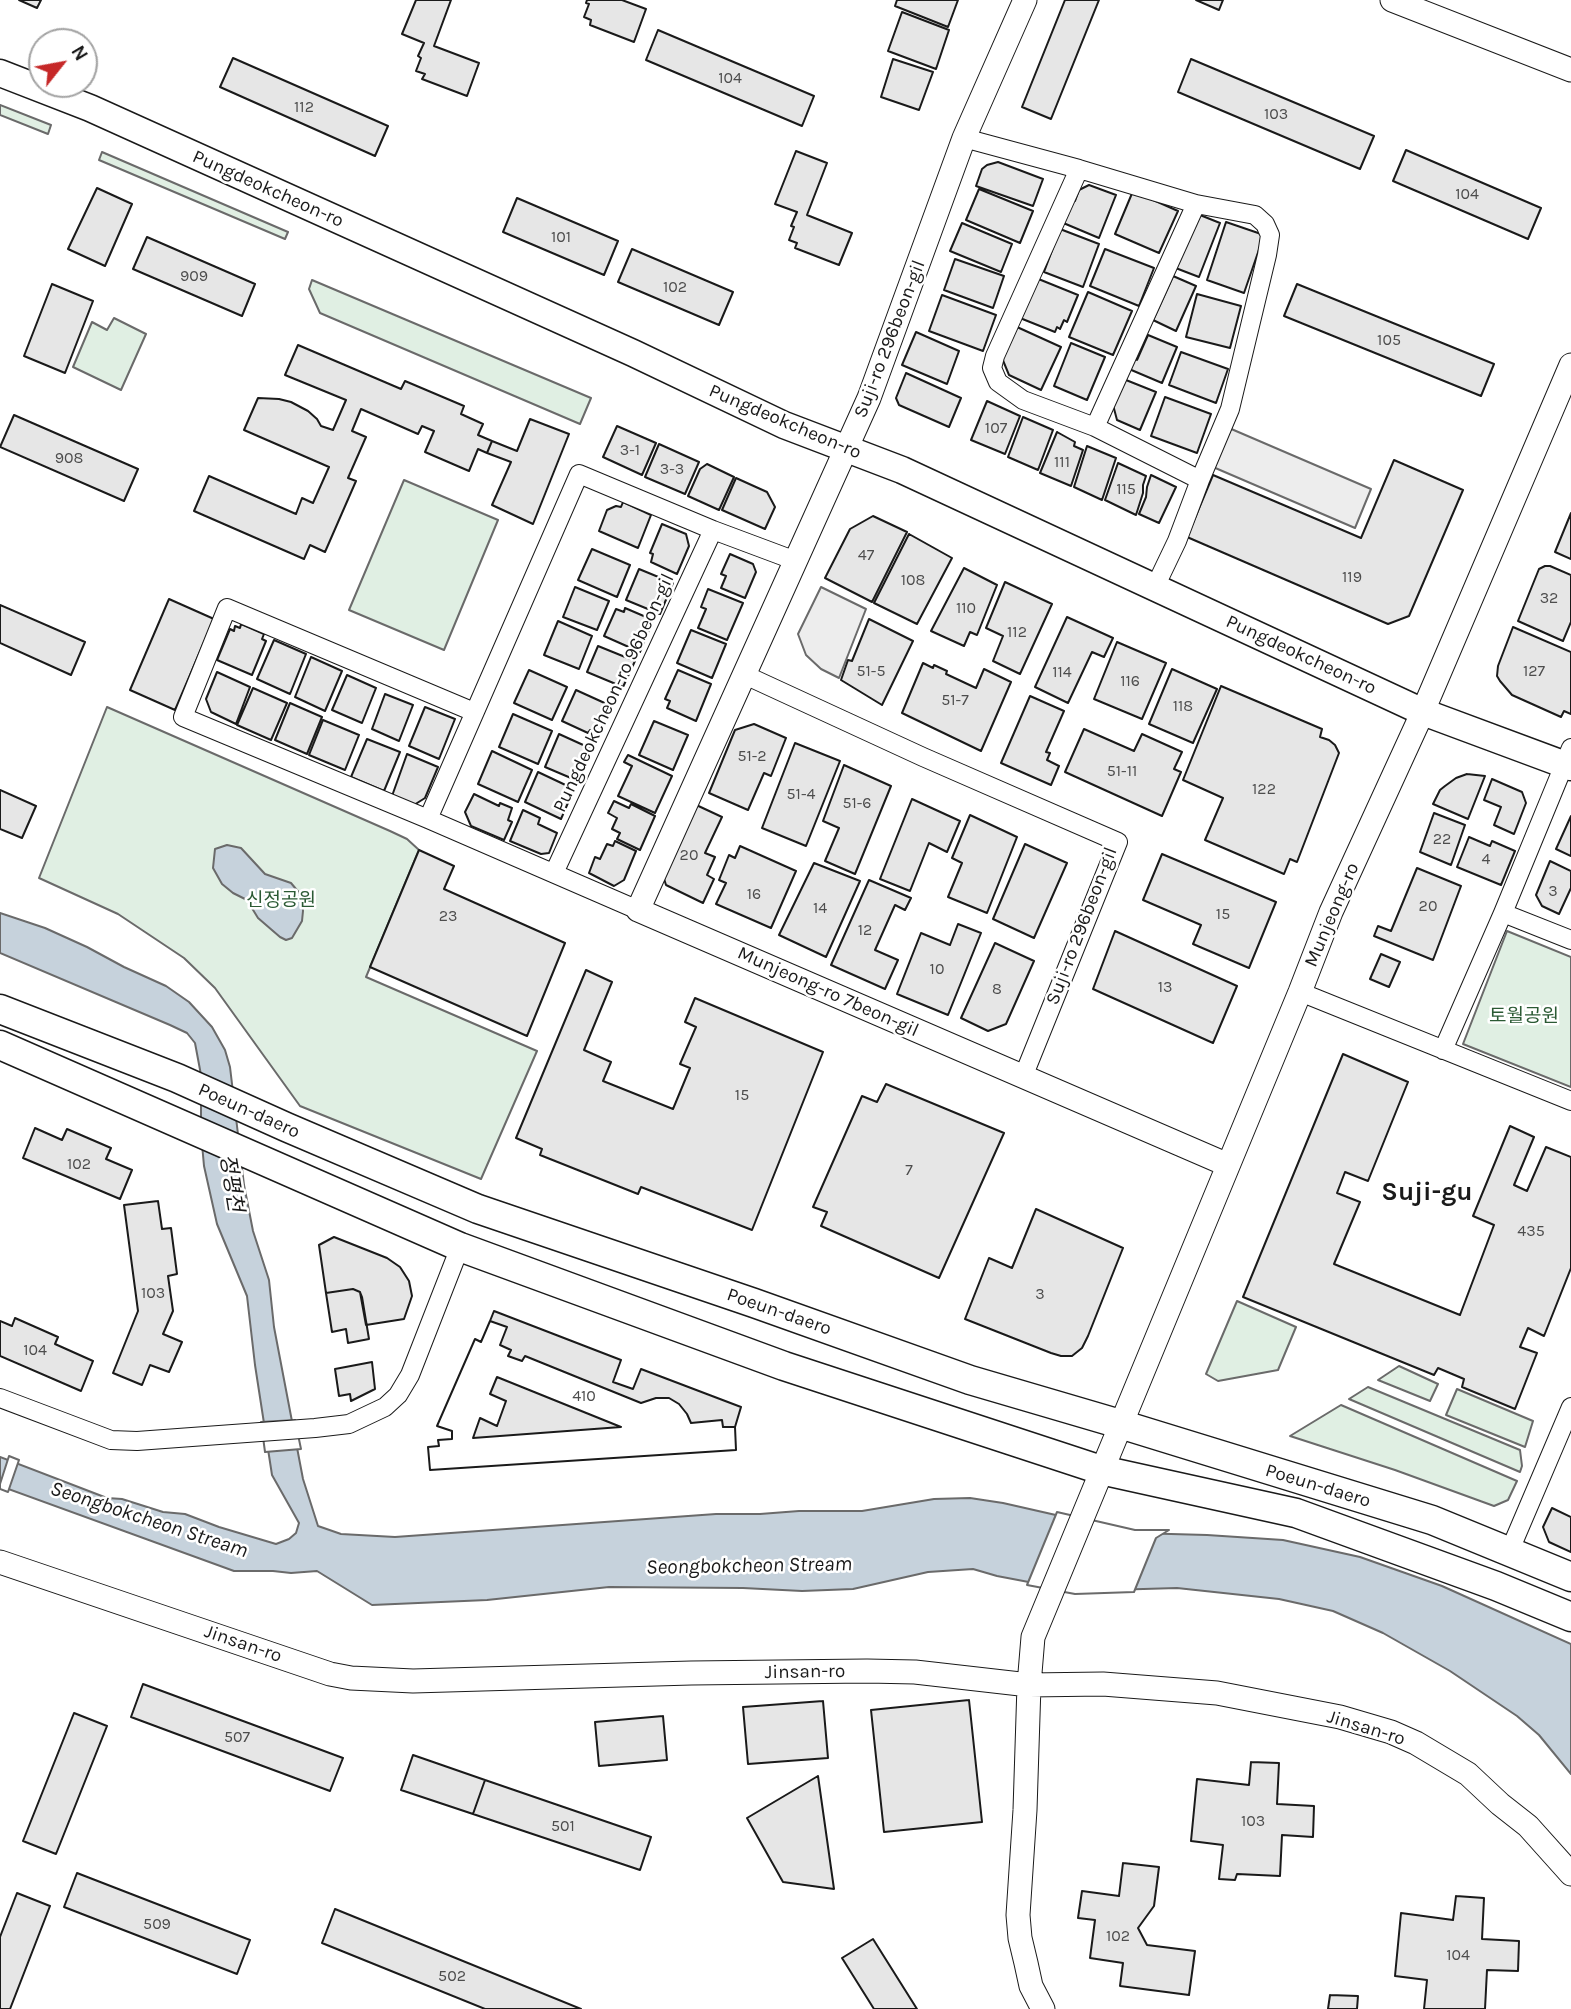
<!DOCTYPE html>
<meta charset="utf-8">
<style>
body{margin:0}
#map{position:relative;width:1571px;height:2009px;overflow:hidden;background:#fff;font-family:Karla,sans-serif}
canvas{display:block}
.north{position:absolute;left:28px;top:28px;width:70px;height:70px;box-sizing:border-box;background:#fff;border:2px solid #a3a3a3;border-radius:50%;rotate:59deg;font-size:19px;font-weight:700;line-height:28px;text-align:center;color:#1a1a1a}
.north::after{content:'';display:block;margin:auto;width:24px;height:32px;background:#c62828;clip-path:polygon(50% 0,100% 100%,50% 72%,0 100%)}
</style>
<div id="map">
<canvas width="1571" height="2009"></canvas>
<div class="north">N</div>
</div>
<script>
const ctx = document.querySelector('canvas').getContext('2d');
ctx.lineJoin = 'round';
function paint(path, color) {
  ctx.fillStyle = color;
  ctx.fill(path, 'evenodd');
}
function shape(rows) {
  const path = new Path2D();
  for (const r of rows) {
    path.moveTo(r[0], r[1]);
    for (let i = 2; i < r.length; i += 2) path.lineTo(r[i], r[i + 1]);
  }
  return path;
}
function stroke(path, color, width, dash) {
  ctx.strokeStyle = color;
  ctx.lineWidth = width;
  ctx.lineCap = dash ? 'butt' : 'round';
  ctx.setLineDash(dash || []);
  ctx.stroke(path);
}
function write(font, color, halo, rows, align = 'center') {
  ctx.font = font + ' Karla,"Noto Sans KR",sans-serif';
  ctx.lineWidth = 5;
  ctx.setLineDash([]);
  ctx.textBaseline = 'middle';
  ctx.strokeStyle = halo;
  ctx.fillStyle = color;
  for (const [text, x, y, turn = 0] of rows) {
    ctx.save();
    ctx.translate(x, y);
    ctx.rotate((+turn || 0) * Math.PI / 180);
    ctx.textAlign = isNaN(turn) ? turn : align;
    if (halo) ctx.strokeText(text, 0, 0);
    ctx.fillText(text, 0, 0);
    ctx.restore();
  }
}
const green = shape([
 [0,105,51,125,48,134,0,115,0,105],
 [102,152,288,232,285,239,99,160,102,152],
 [312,280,591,398,580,424,320,313,309,289,312,280],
 [114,318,146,334,121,390,73,367,92,322,107,330,114,318],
 [404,480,498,520,444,650,349,610,404,480],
 [107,707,390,831,407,839,419,850,366,977,537,1051,481,1179,300,1106,215,988,184,958,118,914,39,878,107,707],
 [1507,931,1571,957,1571,1087,1463,1044,1507,931],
 [1237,1301,1296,1327,1278,1370,1218,1381,1206,1374,1237,1301],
 [1399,1366,1438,1384,1430,1401,1378,1380,1399,1366],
 [1368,1387,1520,1450,1522,1466,1520,1472,1349,1399,1368,1387],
 [1457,1389,1533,1421,1525,1447,1446,1415,1457,1389],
 [1341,1405,1517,1481,1508,1500,1494,1506,1395,1470,1290,1436,1341,1405]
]);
paint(green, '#e0efe3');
stroke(green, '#6a6a6a', 2);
const parking = shape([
 [1229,428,1371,489,1355,528,1213,467,1229,428],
 [821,587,866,609,839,678,821,669,806,655,798,634,821,587]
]);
paint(parking, '#ededed');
stroke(parking, '#6a6a6a', 2);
const water = shape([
 [227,845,241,848,265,874,291,883,301,895,303,911,302,921,292,938,286,940,280,937,258,918,247,900,233,893,222,884,213,868,215,849,227,845],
 [0,913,45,928,87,947,124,967,166,986,189,1002,212,1027,225,1050,230,1067,244,1185,253,1231,269,1280,274,1327,303,1479,318,1526,341,1534,395,1537,716,1514,760,1514,799,1511,862,1511,934,1499,970,1498,1003,1503,1135,1533,1207,1535,1283,1540,1360,1557,1442,1586,1571,1644,1571,1774,1539,1735,1517,1716,1450,1671,1383,1633,1333,1611,1279,1599,1177,1588,1076,1591,997,1576,973,1569,928,1572,853,1589,802,1591,743,1588,609,1587,487,1600,372,1605,317,1571,291,1573,273,1571,234,1571,0,1486,0,1457,107,1498,122,1499,163,1512,185,1514,219,1527,276,1544,289,1539,296,1533,299,1523,272,1475,255,1365,247,1296,217,1224,204,1166,201,1133,201,1075,195,1043,187,1033,170,1025,0,953,0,913]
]);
paint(water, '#c6d2dc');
stroke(water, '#6a6a6a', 2);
const pier = shape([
 [295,1420,301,1449,265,1452,261,1422,295,1420],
 [9,1456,19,1460,8,1492,0,1489,0,1484,9,1456],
 [1057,1512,1135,1530,1169,1530,1156,1538,1134,1592,1075,1594,1027,1585,1057,1512]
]);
paint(pier, '#fff');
stroke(pier, '#6a6a6a', 2);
const building = shape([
 [19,0,41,0,37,8,19,0],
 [416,0,451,0,434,46,479,63,467,96,422,79,425,74,416,71,421,58,418,56,424,43,402,34,416,0],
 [587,0,622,0,646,9,634,42,590,25,591,20,584,17,589,4,586,3,587,0],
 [897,0,958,0,948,27,895,6,897,0],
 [1065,0,1099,0,1051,119,1022,107,1065,0],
 [1196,0,1223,0,1219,10,1196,0],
 [902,12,949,30,936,69,888,51,902,12],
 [658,30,814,96,802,126,646,60,658,30],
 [233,58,388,126,375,156,220,87,233,58],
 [893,59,933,72,919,110,881,97,893,59],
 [1191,59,1374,136,1360,169,1178,92,1191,59],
 [1406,150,1541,208,1528,239,1393,181,1406,150],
 [796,151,827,163,807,215,852,233,839,265,795,248,797,243,789,240,794,227,791,226,797,212,775,204,796,151],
 [998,162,1043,179,1033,206,976,186,982,169,987,165,998,162],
 [1089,185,1116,195,1099,238,1061,222,1070,199,1075,201,1079,190,1089,185],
 [97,188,132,204,105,266,68,249,97,188],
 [979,189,1033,211,1020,243,966,220,979,189],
 [1133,191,1178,211,1159,253,1115,234,1133,191],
 [517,198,618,241,604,275,503,232,517,198],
 [1195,213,1220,223,1199,277,1173,267,1195,213],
 [1226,222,1264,235,1244,293,1207,280,1226,222],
 [962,223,1012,244,1001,272,950,251,962,223],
 [1060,229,1099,244,1083,287,1044,272,1060,229],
 [147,237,255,284,242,316,133,269,147,237],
 [632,249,733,292,719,325,618,282,632,249],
 [1105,249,1154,268,1139,306,1090,286,1105,249],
 [955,259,1004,276,993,308,944,290,955,259],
 [1173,276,1196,286,1176,331,1153,320,1173,276],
 [1036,278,1078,295,1067,322,1064,320,1060,329,1057,327,1055,332,1020,318,1036,278],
 [52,284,93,301,65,373,24,356,52,284],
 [1297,284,1494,364,1481,396,1284,316,1297,284],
 [1088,292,1132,311,1113,355,1069,337,1088,292],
 [1197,294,1241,306,1230,348,1186,337,1197,294],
 [942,295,996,315,983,351,929,331,942,295],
 [1017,327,1061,347,1041,390,1009,375,1002,358,1017,327],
 [916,332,959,351,947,384,902,365,916,332],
 [1148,335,1177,347,1162,383,1129,369,1134,358,1137,360,1148,335],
 [1071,343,1105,357,1087,400,1054,386,1071,343],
 [298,345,401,389,405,381,464,406,461,414,483,424,478,435,492,441,487,453,478,449,469,471,425,452,434,431,422,426,418,434,361,409,352,431,366,437,348,478,356,481,325,552,310,545,304,559,194,511,209,476,296,514,302,498,313,503,329,467,244,430,258,398,279,399,291,402,308,411,317,419,321,426,333,430,346,400,285,375,298,345],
 [1181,352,1228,369,1216,403,1169,385,1181,352],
 [906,373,961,398,949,427,899,405,896,398,906,373],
 [1121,378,1156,392,1140,430,1117,420,1112,401,1121,378],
 [1165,397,1211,414,1197,453,1151,436,1165,397],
 [987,401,1020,416,1005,454,971,440,987,401],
 [14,415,138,469,124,501,0,447,14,415],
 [1023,417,1053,430,1038,470,1008,457,1023,417],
 [530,419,569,434,533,524,492,505,511,462,487,453,492,441,517,451,530,419],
 [617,426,656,443,642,475,603,457,617,426],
 [1057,432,1075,442,1074,446,1083,450,1071,486,1040,473,1057,432],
 [659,444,699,462,685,494,645,477,659,444],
 [1087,446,1116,458,1102,500,1074,487,1087,446],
 [1394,460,1463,490,1409,616,1388,624,1187,537,1213,475,1361,538,1394,460],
 [1118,463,1146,476,1143,485,1143,493,1136,515,1105,500,1118,463],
 [707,464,734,477,719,510,688,496,700,469,707,464],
 [1151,475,1176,487,1159,523,1139,514,1146,497,1147,487,1151,475],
 [736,478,767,492,775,507,765,529,722,510,736,478],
 [623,502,651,515,638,548,599,531,607,510,616,506,621,507,623,502],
 [1571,513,1571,559,1555,552,1571,513],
 [873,516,907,532,872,602,825,578,850,529,873,516],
 [662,524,686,534,689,546,677,574,651,562,653,554,650,553,662,524],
 [909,534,952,558,917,624,874,603,909,534],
 [592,549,630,565,617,597,578,580,592,549],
 [730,554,753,564,756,572,745,598,721,588,726,576,721,574,730,554],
 [1545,566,1550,566,1571,575,1571,622,1563,641,1518,621,1539,569,1545,566],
 [964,568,997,585,977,635,970,632,964,646,931,631,964,568],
 [639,569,673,583,660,614,626,600,639,569],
 [1005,582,1052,604,1020,674,993,661,1003,636,986,628,1005,582],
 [575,587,609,601,597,630,563,617,575,587],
 [708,589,743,603,727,640,698,628,706,609,701,607,708,589],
 [169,599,214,619,175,710,130,690,169,599],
 [0,605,85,642,71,675,0,643,0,605],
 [625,608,653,620,640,652,604,636,616,609,624,612,625,608],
 [1067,617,1113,638,1104,657,1092,652,1068,703,1035,687,1067,617],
 [869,619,913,641,882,705,841,680,848,660,852,661,869,619],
 [558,621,592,636,579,669,544,655,558,621],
 [241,624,264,634,262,639,266,641,252,675,217,660,230,629,234,631,235,626,240,628,241,624],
 [1513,627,1571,652,1571,714,1564,711,1561,717,1512,695,1500,681,1497,676,1498,666,1513,627],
 [691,630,726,644,712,678,677,663,691,630],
 [274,640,306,654,290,694,257,679,274,640],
 [1117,642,1166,663,1142,719,1094,699,1117,642],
 [598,646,635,661,623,687,587,672,598,646],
 [311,657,342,671,325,711,295,697,311,657],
 [923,663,933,668,934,665,947,671,946,674,976,688,984,669,1011,682,981,751,902,713,923,663],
 [1172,669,1217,689,1193,743,1149,724,1172,669],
 [529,670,567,687,552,720,514,703,529,670],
 [678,670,711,684,696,721,667,708,670,701,665,699,678,670],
 [217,672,250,687,236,724,211,712,206,699,217,672],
 [347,675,376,688,362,723,332,710,347,675],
 [1221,686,1322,729,1320,737,1329,740,1335,745,1339,753,1297,862,1290,859,1284,874,1205,840,1223,798,1183,780,1221,686],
 [253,688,287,703,271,740,237,725,253,688],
 [576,690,609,705,597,733,590,730,588,733,562,721,576,690],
 [385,694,413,705,399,741,372,729,385,694],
 [1030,696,1064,711,1046,752,1050,753,1047,760,1059,766,1051,785,1001,763,1030,696],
 [290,703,322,717,307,754,275,740,290,703],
 [425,707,455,719,439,759,409,746,425,707],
 [513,714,552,731,538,764,499,747,513,714],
 [323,720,359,735,345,770,309,755,323,720],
 [654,721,688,735,673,770,639,755,654,721],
 [754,724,786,738,771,776,764,773,748,810,709,793,735,730,754,724],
 [1084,729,1134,751,1142,734,1182,752,1174,769,1181,772,1162,816,1065,772,1084,729],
 [559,734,592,749,578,781,545,767,559,734],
 [367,739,400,752,384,791,351,777,367,739],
 [795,743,840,761,806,846,762,828,795,743],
 [492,751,532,770,518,802,478,784,492,751],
 [407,754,438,767,425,798,414,805,392,796,407,754],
 [628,755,672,776,655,813,618,796,632,766,624,762,628,755],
 [844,765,891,786,855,874,825,861,839,828,823,821,844,765],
 [538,772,574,789,561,819,525,802,538,772],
 [1467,774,1485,776,1468,819,1433,804,1440,790,1445,786,1456,778,1467,774],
 [1492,779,1522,792,1526,803,1514,834,1494,825,1501,807,1484,800,1492,779],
 [0,790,36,806,22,838,0,829,0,790],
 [474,794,499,806,500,803,512,808,508,820,512,822,504,840,471,826,465,812,474,794],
 [912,799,960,821,947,852,929,843,910,891,880,879,912,799],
 [614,801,629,808,631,804,655,816,640,850,617,839,620,833,612,829,617,818,608,813,614,801],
 [692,803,722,817,705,853,715,857,707,875,714,879,703,903,666,885,661,869,692,803],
 [523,810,540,818,538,824,557,833,549,853,541,854,510,841,523,810],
 [1434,813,1465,825,1451,865,1420,852,1434,813],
 [970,815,1017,837,987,913,948,897,962,863,952,858,970,815],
 [1571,816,1571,856,1556,849,1571,816],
 [1469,837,1490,846,1492,841,1515,851,1501,885,1457,867,1469,837],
 [615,841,636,851,624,880,614,886,589,873,595,857,600,859,607,844,613,846,615,841],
 [1025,844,1067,863,1034,938,993,919,1025,844],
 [740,846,796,871,771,928,716,904,726,883,719,880,729,855,735,858,740,846],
 [419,850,454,866,444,889,565,943,527,1036,370,967,419,850],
 [1162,854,1276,902,1249,968,1193,944,1201,925,1143,900,1162,854],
 [1550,861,1571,871,1571,888,1559,914,1542,906,1536,895,1550,861],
 [814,863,860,881,826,957,779,935,814,863],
 [1417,868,1461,886,1433,960,1374,936,1378,926,1391,931,1417,868],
 [869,880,911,898,905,910,895,905,875,950,898,960,885,989,831,965,869,880],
 [958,924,981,933,948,1015,897,994,921,933,950,945,958,924],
 [1115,931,1237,986,1213,1043,1093,989,1115,931],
 [995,943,1034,961,1006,1024,988,1031,961,1018,995,943],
 [1381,954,1400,962,1389,987,1370,979,1381,954],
 [586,970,612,982,584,1050,611,1062,603,1081,673,1109,690,1068,680,1064,696,1027,685,1022,695,998,823,1052,752,1230,641,1187,638,1194,540,1155,542,1149,516,1138,586,970],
 [1343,1054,1408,1082,1368,1181,1345,1172,1337,1193,1360,1202,1334,1264,1460,1315,1494,1225,1473,1216,1510,1126,1534,1137,1514,1185,1527,1191,1546,1147,1571,1157,1571,1268,1544,1336,1528,1328,1520,1347,1537,1353,1515,1409,1462,1387,1464,1379,1438,1368,1434,1375,1243,1297,1343,1054],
 [886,1084,1004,1133,939,1278,821,1226,827,1212,813,1207,862,1096,877,1102,886,1084],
 [35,1128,62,1140,67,1129,111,1148,106,1159,132,1170,120,1199,23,1158,35,1128],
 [158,1201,162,1229,171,1228,177,1274,168,1276,173,1311,163,1334,182,1342,169,1372,150,1365,142,1385,113,1373,138,1311,124,1205,158,1201],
 [1036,1209,1123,1248,1088,1336,1082,1348,1072,1356,1061,1356,1051,1353,965,1319,989,1258,1012,1268,1036,1209],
 [334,1237,387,1258,400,1267,409,1281,412,1296,404,1319,366,1325,360,1292,353,1289,326,1293,319,1245,334,1237],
 [353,1289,360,1292,362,1297,369,1339,348,1343,346,1329,332,1332,326,1293,353,1289],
 [494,1311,621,1360,613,1382,633,1389,641,1369,741,1407,735,1427,723,1427,722,1420,691,1423,687,1414,679,1404,669,1398,656,1398,641,1403,525,1356,522,1361,508,1356,511,1350,500,1345,507,1327,490,1321,494,1311],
 [15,1318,58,1337,55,1344,93,1361,81,1391,0,1356,0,1321,12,1326,15,1318],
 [490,1321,507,1327,500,1345,511,1350,508,1356,522,1361,525,1356,641,1403,656,1398,669,1398,679,1404,687,1414,691,1423,722,1420,723,1427,735,1427,736,1450,430,1470,428,1447,439,1446,438,1440,452,1439,452,1431,437,1426,475,1339,481,1342,490,1321],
 [497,1377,621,1427,473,1438,480,1418,497,1426,506,1401,490,1394,497,1377],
 [490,1321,507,1327,500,1345,511,1350,508,1356,522,1361,525,1356,641,1403,656,1398,669,1398,679,1404,687,1414,691,1423,722,1420,723,1427,735,1427,736,1450,430,1470,428,1447,439,1446,438,1440,452,1439,452,1431,437,1426,475,1339,481,1342,490,1321],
 [497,1377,621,1427,473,1438,480,1418,497,1426,506,1401,490,1394,497,1377],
 [372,1362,375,1389,351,1401,350,1394,339,1396,335,1369,372,1362],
 [497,1377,621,1427,473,1438,480,1418,497,1426,506,1401,490,1394,497,1377],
 [1552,1508,1571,1517,1571,1552,1549,1542,1543,1527,1552,1508],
 [143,1684,343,1758,330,1791,131,1717,143,1684],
 [969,1700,982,1822,884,1832,871,1710,969,1700],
 [823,1701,828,1758,748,1764,743,1707,823,1701],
 [74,1713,107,1726,56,1854,23,1841,74,1713],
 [663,1716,667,1760,599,1766,595,1722,663,1716],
 [413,1755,485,1780,473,1814,401,1790,413,1755],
 [1251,1762,1279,1763,1277,1804,1314,1806,1313,1837,1282,1835,1280,1876,1237,1874,1235,1880,1219,1879,1223,1845,1191,1841,1197,1779,1249,1785,1251,1762],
 [818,1776,834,1889,783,1882,747,1818,818,1776],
 [485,1780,651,1837,640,1870,473,1814,485,1780],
 [1123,1863,1159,1867,1154,1906,1138,1928,1147,1945,1195,1951,1189,1995,1120,1986,1123,1963,1090,1958,1095,1920,1078,1918,1082,1891,1119,1896,1123,1863],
 [77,1873,250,1940,237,1974,64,1907,77,1873],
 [17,1893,50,1906,10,2009,0,2009,0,1937,17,1893],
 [1456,1896,1484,1898,1482,1939,1519,1941,1518,1971,1487,1970,1485,2009,1424,2009,1427,1980,1395,1976,1401,1913,1453,1920,1456,1896],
 [335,1909,581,2009,485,2009,322,1943,335,1909],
 [873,1939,917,2009,874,2009,842,1958,873,1939],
 [1330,1995,1358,1996,1357,2009,1328,2009,1330,1995]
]);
paint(building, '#e6e6e6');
stroke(building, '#1a1a1a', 2);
const minor = shape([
 [964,138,1079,169,1196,204,1255,215,1265,224,1270,235,1267,255,1230,409,1200,480,1177,541,1155,587],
 [1079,169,995,356,992,368,998,382,1023,400,1095,427,1200,480],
 [1095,427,1196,204],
 [745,675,923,757,1118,842,1023,1077],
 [474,712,227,608,183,717,428,819,638,910],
 [428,819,579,474,713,530,796,561],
 [554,873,713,530],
 [1503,913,1571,940],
 [1300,992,1571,1101],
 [1443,1050,1503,913,1571,748],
 [0,1398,111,1440,137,1441,315,1428,349,1424,385,1407,398,1395,410,1375,460,1247],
 [1510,1550,1571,1407]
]);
const tertiary = shape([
 [1025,0,964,138,869,398,638,910,1228,1165],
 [1392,0,1571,70],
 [0,1562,330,1674,351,1678,413,1681,691,1673,867,1671,915,1672,1029,1685,1103,1684,1217,1693,1340,1717,1391,1732,1416,1743,1468,1774,1500,1804,1528,1826,1571,1874],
 [1043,2009,1031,1986,1026,1963,1020,1938,1018,1915,1025,1810,1029,1685,1033,1637,1300,992,1331,912,1420,718,1571,365]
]);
const secondary = shape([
 [0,73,90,108,633,353,784,425,902,470,1423,712,1571,767]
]);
const primary = shape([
 [0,1009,177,1078,286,1127,478,1209,754,1303,970,1380,1120,1424,1432,1520,1571,1577],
 [0,1045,460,1247,784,1366,1101,1470,1296,1513,1496,1586,1571,1617]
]);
stroke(minor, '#1a1a1a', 20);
stroke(tertiary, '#1a1a1a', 25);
stroke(secondary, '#1a1a1a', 29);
stroke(primary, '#1a1a1a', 31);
stroke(minor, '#fff', 18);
stroke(tertiary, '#fff', 23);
stroke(secondary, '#fff', 26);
stroke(primary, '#fff', 28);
write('16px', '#4d4d4d', null, [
 ["104",730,78],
 ["112",304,107],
 ["103",1276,114],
 ["104",1467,194],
 ["101",561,237],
 ["909",194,276],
 ["102",675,287],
 ["105",1389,340],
 ["107",996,428],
 ["3-1",630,450],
 ["908",69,458],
 ["111",1062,462],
 ["3-3",672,469],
 ["115",1126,489],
 ["47",866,555],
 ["119",1352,577],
 ["108",913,580],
 ["32",1549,598],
 ["110",966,608],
 ["112",1017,632],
 ["51-5",871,671],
 ["127",1534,671],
 ["114",1062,672],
 ["116",1130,681],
 ["51-7",955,700],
 ["118",1183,706],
 ["51-2",752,756],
 ["51-11",1122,771],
 ["122",1264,789],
 ["51-4",801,794],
 ["51-6",857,803],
 ["22",1442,839],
 ["20",689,855],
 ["4",1486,859],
 ["3",1553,891],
 ["16",754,894],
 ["20",1428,906],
 ["14",820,908],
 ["15",1223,914],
 ["23",448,916],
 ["12",865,930],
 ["10",937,969],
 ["13",1165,987],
 ["8",997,989],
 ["15",742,1095],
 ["102",79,1164],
 ["7",909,1170],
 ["435",1531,1231],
 ["103",153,1293],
 ["3",1040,1294],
 ["104",35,1350],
 ["410",584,1396],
 ["507",237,1737],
 ["103",1253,1821],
 ["501",563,1826],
 ["509",157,1924],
 ["102",1118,1936],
 ["104",1458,1955],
 ["502",452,1976]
]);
write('19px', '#1a1a1a', '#fff', [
 ["Pungdeokcheon-ro",268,189,24],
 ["Suji-ro 296beon-gil",890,339,-69],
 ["Pungdeokcheon-ro",785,422,23],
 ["Pungdeokcheon-ro",1301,655,25],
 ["Pungdeokcheon-ro 96beon-gil",614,693,-65],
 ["Munjeong-ro",1332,915,-67],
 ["Suji-ro 296beon-gil",1082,926,-69],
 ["Munjeong-ro 7beon-gil",828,992,24],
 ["Poeun-daero",249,1111,24],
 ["Poeun-daero",779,1312,19],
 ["Poeun-daero",1318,1486,17],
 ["Jinsan-ro",243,1644,19],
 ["Jinsan-ro",805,1672,-1],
 ["Jinsan-ro",1366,1728,17]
]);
write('19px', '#2b5a34', '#fff', [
 ["신정공원",281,901],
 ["토월공원",1524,1017]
]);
write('italic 21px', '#1a1a1a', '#fff', [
 ["정평천",231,1183,81],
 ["Seongbokcheon Stream",149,1520,18],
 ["Seongbokcheon Stream",749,1566,-1]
]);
write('bold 26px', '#1a1a1a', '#fff', [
 ["Suji-gu",1427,1193]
]);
</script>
